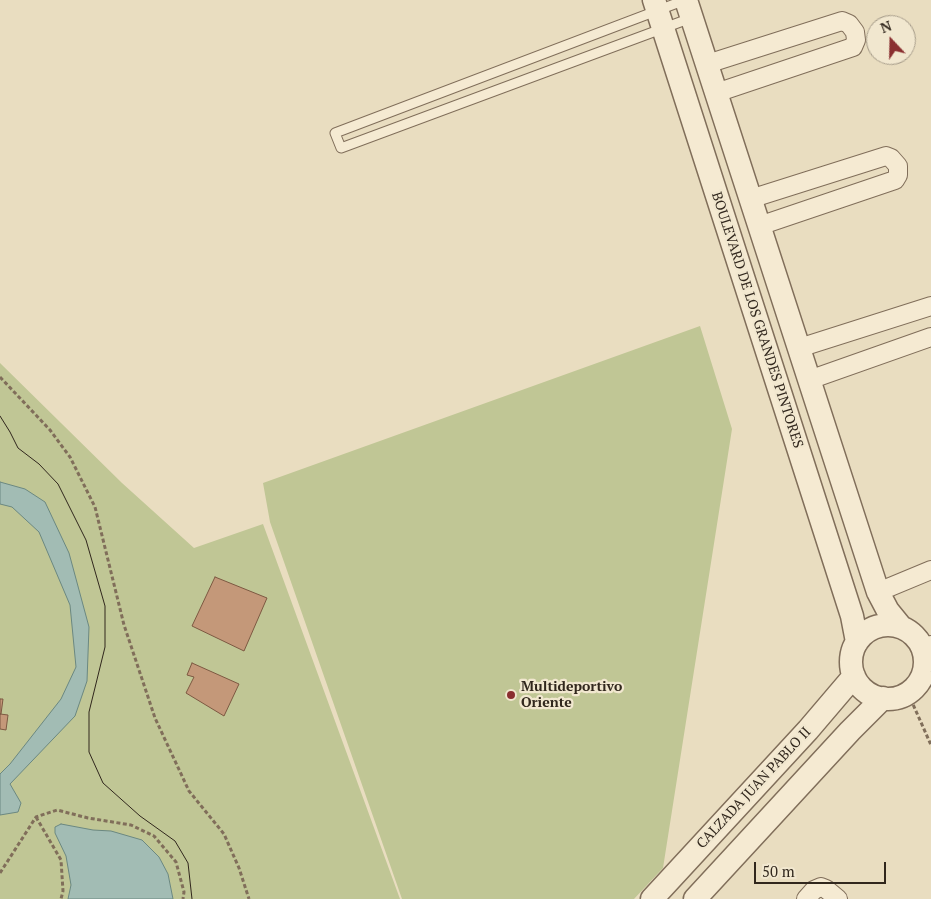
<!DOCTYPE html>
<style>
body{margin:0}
#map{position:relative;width:931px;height:899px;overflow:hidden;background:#e9ddc0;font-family:"PT Serif",serif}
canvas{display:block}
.north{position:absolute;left:866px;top:15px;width:50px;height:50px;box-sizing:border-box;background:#f1e7cf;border:1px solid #a49a88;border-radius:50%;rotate:339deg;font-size:14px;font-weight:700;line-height:20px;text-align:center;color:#31271d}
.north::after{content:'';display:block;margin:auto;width:18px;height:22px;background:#8a2f30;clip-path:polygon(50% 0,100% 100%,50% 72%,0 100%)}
.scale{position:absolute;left:754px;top:862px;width:132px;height:22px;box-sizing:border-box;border:2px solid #31271d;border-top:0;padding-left:6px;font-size:15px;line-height:18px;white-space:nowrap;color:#31271d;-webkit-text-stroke:4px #f1e7cf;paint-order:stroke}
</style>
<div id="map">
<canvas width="931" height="899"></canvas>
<div class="north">N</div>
<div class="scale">50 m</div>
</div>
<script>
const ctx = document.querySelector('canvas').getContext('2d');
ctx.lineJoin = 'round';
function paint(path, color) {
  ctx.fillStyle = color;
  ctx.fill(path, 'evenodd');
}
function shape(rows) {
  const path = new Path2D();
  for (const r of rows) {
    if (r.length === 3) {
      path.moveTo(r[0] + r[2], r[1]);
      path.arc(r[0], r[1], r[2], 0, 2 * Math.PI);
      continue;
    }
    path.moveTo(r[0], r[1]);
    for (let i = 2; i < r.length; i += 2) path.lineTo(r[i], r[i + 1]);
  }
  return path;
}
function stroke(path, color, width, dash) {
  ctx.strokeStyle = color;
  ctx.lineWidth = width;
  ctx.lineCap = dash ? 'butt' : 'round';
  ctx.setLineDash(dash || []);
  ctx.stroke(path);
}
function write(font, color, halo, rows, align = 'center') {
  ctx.font = font + ' "PT Serif",serif';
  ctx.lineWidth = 4.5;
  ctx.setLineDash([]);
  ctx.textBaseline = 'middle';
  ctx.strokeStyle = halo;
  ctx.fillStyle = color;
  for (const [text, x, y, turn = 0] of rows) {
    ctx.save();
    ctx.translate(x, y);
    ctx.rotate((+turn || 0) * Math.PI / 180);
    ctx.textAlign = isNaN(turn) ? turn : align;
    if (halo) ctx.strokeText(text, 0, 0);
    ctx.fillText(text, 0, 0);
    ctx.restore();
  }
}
paint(shape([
 [700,326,732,429,663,868,634,899,402,899,270,522,263,483],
 [0,363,122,483,194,548,263,524,400,899,0,899]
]), '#c0c695');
const water = shape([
 [0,482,25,489,45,502,69,553,89,627,87,681,75,716,10,784,21,803,18,812,0,815,0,774,10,764,61,699,76,667,70,605,39,532,12,507,0,504,0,482],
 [61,824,93,830,111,831,142,840,159,857,168,874,173,899,68,899,71,885,66,856,55,833,55,827,61,824]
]);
paint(water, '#a2bcb4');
stroke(water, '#6b8881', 1);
const building = shape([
 [215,577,267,598,244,651,192,626,215,577],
 [192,663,239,684,224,716,186,693,194,677,187,675,192,663],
 [0,699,3,699,1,714,0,714,0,699],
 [0,714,8,715,6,730,0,729,0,714]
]);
paint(building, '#c49879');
stroke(building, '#7d5942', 1);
const service = shape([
 [685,0,335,133,341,148,691,18]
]);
const minor = shape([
 [707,64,842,21,849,24,855,32,856,40,853,47,716,93],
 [750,199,886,156,891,158,898,166,898,175,895,180,759,226],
 [799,348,931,306],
 [809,380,931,337],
 [878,592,931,570],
 [923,648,931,645],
 [806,899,814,890,821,887,826,889,838,899]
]);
const tertiary = shape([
 [654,0,852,616,857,642],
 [686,0,878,592,888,611,901,627],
 [888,662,37],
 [652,899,808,730,854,676],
 [695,899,850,731,883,698]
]);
stroke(service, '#806e5a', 11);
stroke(minor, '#806e5a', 20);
stroke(tertiary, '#806e5a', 25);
stroke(shape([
 [0,377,50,430,70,457,95,507,124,625,155,718,189,791,224,834,239,868,249,899],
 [908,693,931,745],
 [36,817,61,860,63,891,61,899],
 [0,873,36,817,57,810,88,818,131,825,154,836,176,862,184,892,183,899]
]), '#806e5a', 3, [4, 2.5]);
stroke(service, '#f5ead2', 9);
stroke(minor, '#f5ead2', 18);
stroke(tertiary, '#f5ead2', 22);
stroke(shape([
 [0,416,10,432,18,448,39,464,58,484,86,540,105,606,105,647,89,712,89,752,103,783,140,816,175,841,188,863,192,899]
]), '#31271d', 1);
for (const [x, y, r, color] of [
 [511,695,5,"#8a2f30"]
]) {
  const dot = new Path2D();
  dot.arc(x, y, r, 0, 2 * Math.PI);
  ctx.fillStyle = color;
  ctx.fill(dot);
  stroke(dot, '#f1e7cf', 2);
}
write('14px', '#31271d', '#f1e7cf', [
 ["BOULEVARD DE LOS GRANDES PINTORES",757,320,72],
 ["CALZADA JUAN PABLO II",754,788,-47]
]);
write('bold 14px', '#31271d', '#f1e7cf', [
 ["Multideportivo",521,687],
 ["Oriente",521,703]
], 'left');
</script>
